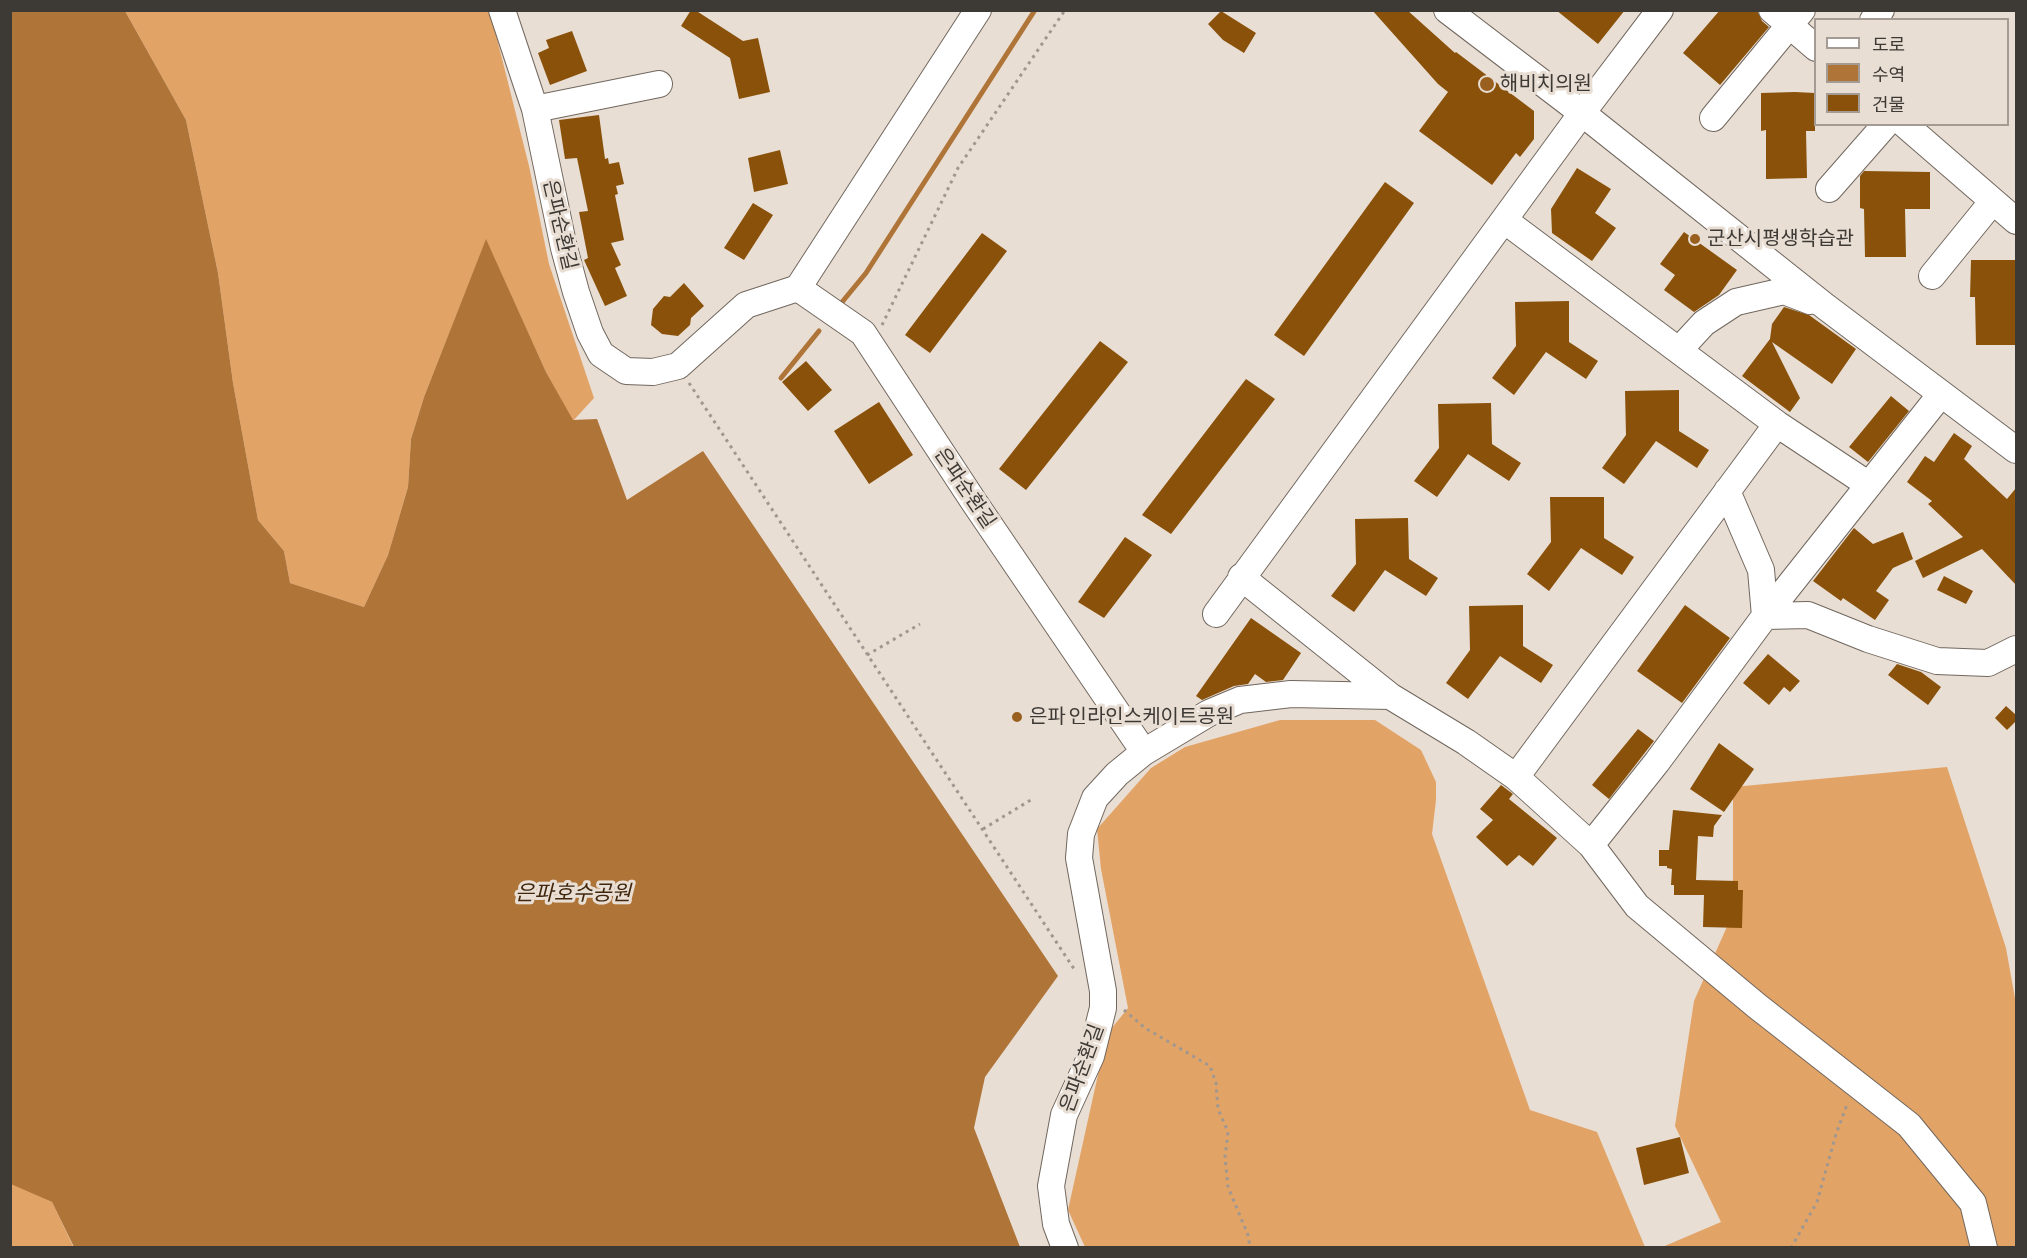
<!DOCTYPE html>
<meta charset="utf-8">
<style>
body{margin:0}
#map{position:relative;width:2027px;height:1258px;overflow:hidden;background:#e9ded4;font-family:"Asap Condensed","Noto Sans KR",sans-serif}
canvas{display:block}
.frame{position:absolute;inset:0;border:12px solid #3d3935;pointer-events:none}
.legend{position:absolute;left:1814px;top:18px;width:195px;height:108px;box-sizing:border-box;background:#e9ded4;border:2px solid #a49c94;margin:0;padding:8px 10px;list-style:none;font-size:18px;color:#3d3935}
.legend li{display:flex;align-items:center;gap:12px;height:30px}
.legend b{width:30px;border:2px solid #a49c94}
</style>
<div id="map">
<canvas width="2027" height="1258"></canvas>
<div class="frame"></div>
<ul class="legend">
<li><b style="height:8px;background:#fff"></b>도로</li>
<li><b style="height:16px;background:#af7437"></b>수역</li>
<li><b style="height:16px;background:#895109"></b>건물</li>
</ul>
</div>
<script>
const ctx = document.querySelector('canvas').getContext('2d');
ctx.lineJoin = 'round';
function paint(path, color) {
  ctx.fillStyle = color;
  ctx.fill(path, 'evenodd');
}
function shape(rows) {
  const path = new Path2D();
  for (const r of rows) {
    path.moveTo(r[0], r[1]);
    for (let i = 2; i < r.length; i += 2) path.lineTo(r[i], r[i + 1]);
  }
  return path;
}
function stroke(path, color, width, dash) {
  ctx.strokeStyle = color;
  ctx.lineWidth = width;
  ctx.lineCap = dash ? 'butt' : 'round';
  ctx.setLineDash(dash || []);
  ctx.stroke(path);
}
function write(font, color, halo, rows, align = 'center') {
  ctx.font = font + ' "Asap Condensed","Noto Sans KR",sans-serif';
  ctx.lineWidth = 6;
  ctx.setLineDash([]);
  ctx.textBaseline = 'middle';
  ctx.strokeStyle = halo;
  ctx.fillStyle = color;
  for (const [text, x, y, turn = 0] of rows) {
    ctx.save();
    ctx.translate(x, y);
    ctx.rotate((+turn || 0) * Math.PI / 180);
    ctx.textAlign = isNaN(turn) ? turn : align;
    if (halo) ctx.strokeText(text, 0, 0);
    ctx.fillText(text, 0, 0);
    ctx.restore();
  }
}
paint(shape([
 [125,11,490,11,529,166,549,264,594,398,573,421,546,372,486,240,424,397,411,439,408,487,388,555,364,607,290,583,284,551,258,520,233,383,218,273,186,120],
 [1280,720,1375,720,1421,750,1436,782,1436,800,1432,834,1530,1110,1597,1132,1645,1247,1085,1247,1068,1210,1107,1034,1128,1008,1101,869,1097,829,1151,768,1185,747],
 [1947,767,2006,948,2016,1004,2016,1247,1660,1248,1721,1222,1675,1126,1694,1001,1733,913,1733,787],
 [12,1183,52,1202,74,1248,11,1248]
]), '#e2a367');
paint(shape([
 [11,10,125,11,186,120,218,273,233,383,258,520,284,551,290,583,364,607,388,555,408,487,411,439,424,397,486,239,546,372,573,420,597,419,627,500,703,451,1058,976,985,1077,974,1128,1020,1247,74,1247,52,1202,11,1184]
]), '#af7437');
stroke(shape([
 [838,307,866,273,1035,10],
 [781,378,819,331]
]), '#af7437', 5);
paint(shape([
 [691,10,695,10,743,41,758,38,770,92,739,99,730,58,681,26],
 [1372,10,1407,10,1455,53,1456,52,1534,111,1534,139,1520,157,1516,153,1492,185,1419,131,1448,92,1438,84],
 [1556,10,1625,10,1598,44],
 [1720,10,1757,10,1762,21,1769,27,1720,85,1683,53],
 [1221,11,1256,33,1244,53,1223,40,1208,24],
 [572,31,587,71,550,85,538,53,549,48,546,40],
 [1795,92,1815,93,1815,131,1806,131,1807,178,1766,179,1766,130,1761,131,1761,93],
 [599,115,605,159,608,158,609,164,619,162,624,184,616,186,618,194,615,195,624,240,611,243,621,265,615,268,627,296,605,306,584,260,588,258,579,212,588,211,577,158,565,159,559,120],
 [780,150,788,184,754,192,748,158],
 [1577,168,1611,189,1595,213,1616,228,1592,261,1552,233,1551,209],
 [1864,171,1930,172,1930,209,1905,209,1906,257,1865,257,1864,209,1860,208,1860,176],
 [1385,182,1414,203,1304,356,1274,335],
 [753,203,773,215,744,260,724,248],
 [1684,232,1737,270,1719,295,1694,312,1664,290,1675,275,1660,264],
 [982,233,1007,251,930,353,905,335],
 [1971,260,2016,260,2016,345,1976,345,1975,297,1970,297],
 [684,283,704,306,691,318,690,325,678,336,662,334,651,325,653,309,664,296,670,297],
 [1569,301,1569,342,1598,361,1586,379,1546,352,1514,395,1492,378,1516,346,1515,302],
 [1784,307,1809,315,1856,349,1832,384,1772,342,1800,398,1790,412,1742,376,1770,339,1772,324],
 [1100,341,1128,362,1026,490,999,469],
 [806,361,832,390,808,411,782,382],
 [1246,379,1275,399,1171,534,1142,515],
 [1679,390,1679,431,1709,450,1697,468,1656,441,1624,484,1602,468,1626,435,1625,391],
 [1891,396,1909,411,1868,462,1849,447],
 [879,402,913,455,869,484,834,431],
 [1491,403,1492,444,1521,463,1509,481,1468,454,1437,497,1414,481,1439,448,1438,404],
 [1954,433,1972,446,1964,459,2007,499,2016,488,2016,585,1982,549,1923,578,1915,561,1963,537,1928,504,1932,501,1907,482,1925,456,1934,462],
 [1550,497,1604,497,1604,538,1634,557,1622,575,1581,548,1549,591,1527,574,1551,542],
 [1408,518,1409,559,1438,578,1426,596,1385,570,1354,612,1331,596,1356,564,1355,519],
 [1854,528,1873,544,1903,532,1913,559,1893,568,1876,591,1889,600,1875,620,1843,598,1841,601,1813,581],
 [1125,537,1152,555,1104,618,1078,602],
 [1944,576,1973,591,1966,604,1937,590],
 [1523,605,1523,646,1553,665,1541,683,1500,656,1468,699,1446,683,1470,650,1469,606],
 [1685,605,1730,638,1682,703,1637,671],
 [1251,618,1301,653,1283,680,1266,682,1255,674,1248,684,1234,686,1202,700,1196,696],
 [1768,654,1800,681,1790,692,1784,687,1769,705,1743,683],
 [1897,664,1921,672,1941,687,1928,705,1888,675],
 [2006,706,2016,715,2016,721,2007,730,1995,718],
 [1638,729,1654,741,1609,799,1592,785],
 [1719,743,1754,769,1724,812,1690,789],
 [1501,785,1513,794,1509,799,1557,838,1533,866,1519,855,1507,866,1476,837,1493,820,1480,809],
 [1673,810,1722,815,1714,826,1713,837,1698,836,1696,880,1738,881,1738,890,1743,890,1742,928,1703,927,1704,895,1674,895,1674,885,1671,885,1672,869,1667,868,1667,866,1659,866,1659,850,1669,850],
 [1680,1137,1689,1173,1644,1185,1636,1148]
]), '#895109');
const minor = shape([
 [502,10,535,109,564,248,576,292,590,333,601,354,626,371,653,372,678,366,746,305,798,288],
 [1447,10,1582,113,1826,307,2016,450],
 [1772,10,1816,48],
 [1873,20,1881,10],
 [535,109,659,84],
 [1713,118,1802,10],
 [1904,124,2016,221],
 [1829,189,1886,124],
 [1504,220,1777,424,1516,777],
 [1932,276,1993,201],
 [798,288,863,333,974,502,1144,752],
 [798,288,978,10],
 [1679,350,1704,323,1736,302,1784,291,1810,301],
 [1777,424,1869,485],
 [1241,577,1390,696,1466,742,1516,777,1591,845,1637,906,1757,1006,1909,1125,1973,1203,1984,1248],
 [1216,614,1582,113,1660,10],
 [1765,616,1941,394],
 [1765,616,1808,615,1868,639,1937,661,1988,663,2016,649],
 [1591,845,1657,762,1765,616,1761,570,1727,491],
 [1065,1248,1056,1224,1051,1186,1064,1115,1091,1056,1103,1008,1103,991,1079,858,1081,834,1095,798,1117,774,1144,752,1209,713,1240,700,1291,694,1390,696]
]);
stroke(minor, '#71675e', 28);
stroke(shape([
 [882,325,958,168,1065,10],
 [689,383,1076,972],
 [867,655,920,624],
 [983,829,1034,798],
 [1124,1010,1145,1028,1210,1066,1216,1083,1218,1109,1228,1132,1225,1157,1228,1187,1248,1235,1250,1248],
 [1791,1248,1817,1202,1836,1134,1848,1102]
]), '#9f9790', 3, [3, 4.5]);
stroke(minor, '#fff', 26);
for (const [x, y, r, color] of [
 [1487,84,8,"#995f1e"],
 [1695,239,6,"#995f1e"],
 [1017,717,6,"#995f1e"]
]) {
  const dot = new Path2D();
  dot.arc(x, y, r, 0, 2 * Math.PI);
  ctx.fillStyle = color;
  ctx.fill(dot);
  stroke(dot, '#e9ded4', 2);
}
write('20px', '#3d3935', '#e9ded4', [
 ["해비치의원",1500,84],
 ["군산시평생학습관",1707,239],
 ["은파 인라인스케이트공원",1029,717]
], 'left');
write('20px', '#3d3935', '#e9ded4', [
 ["은파순환길",560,225,77],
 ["은파순환길",965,488,56],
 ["은파순환길",1082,1068,-70]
]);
write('italic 21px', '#40260c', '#e9ded4', [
 ["은파호수공원",573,893]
]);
</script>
